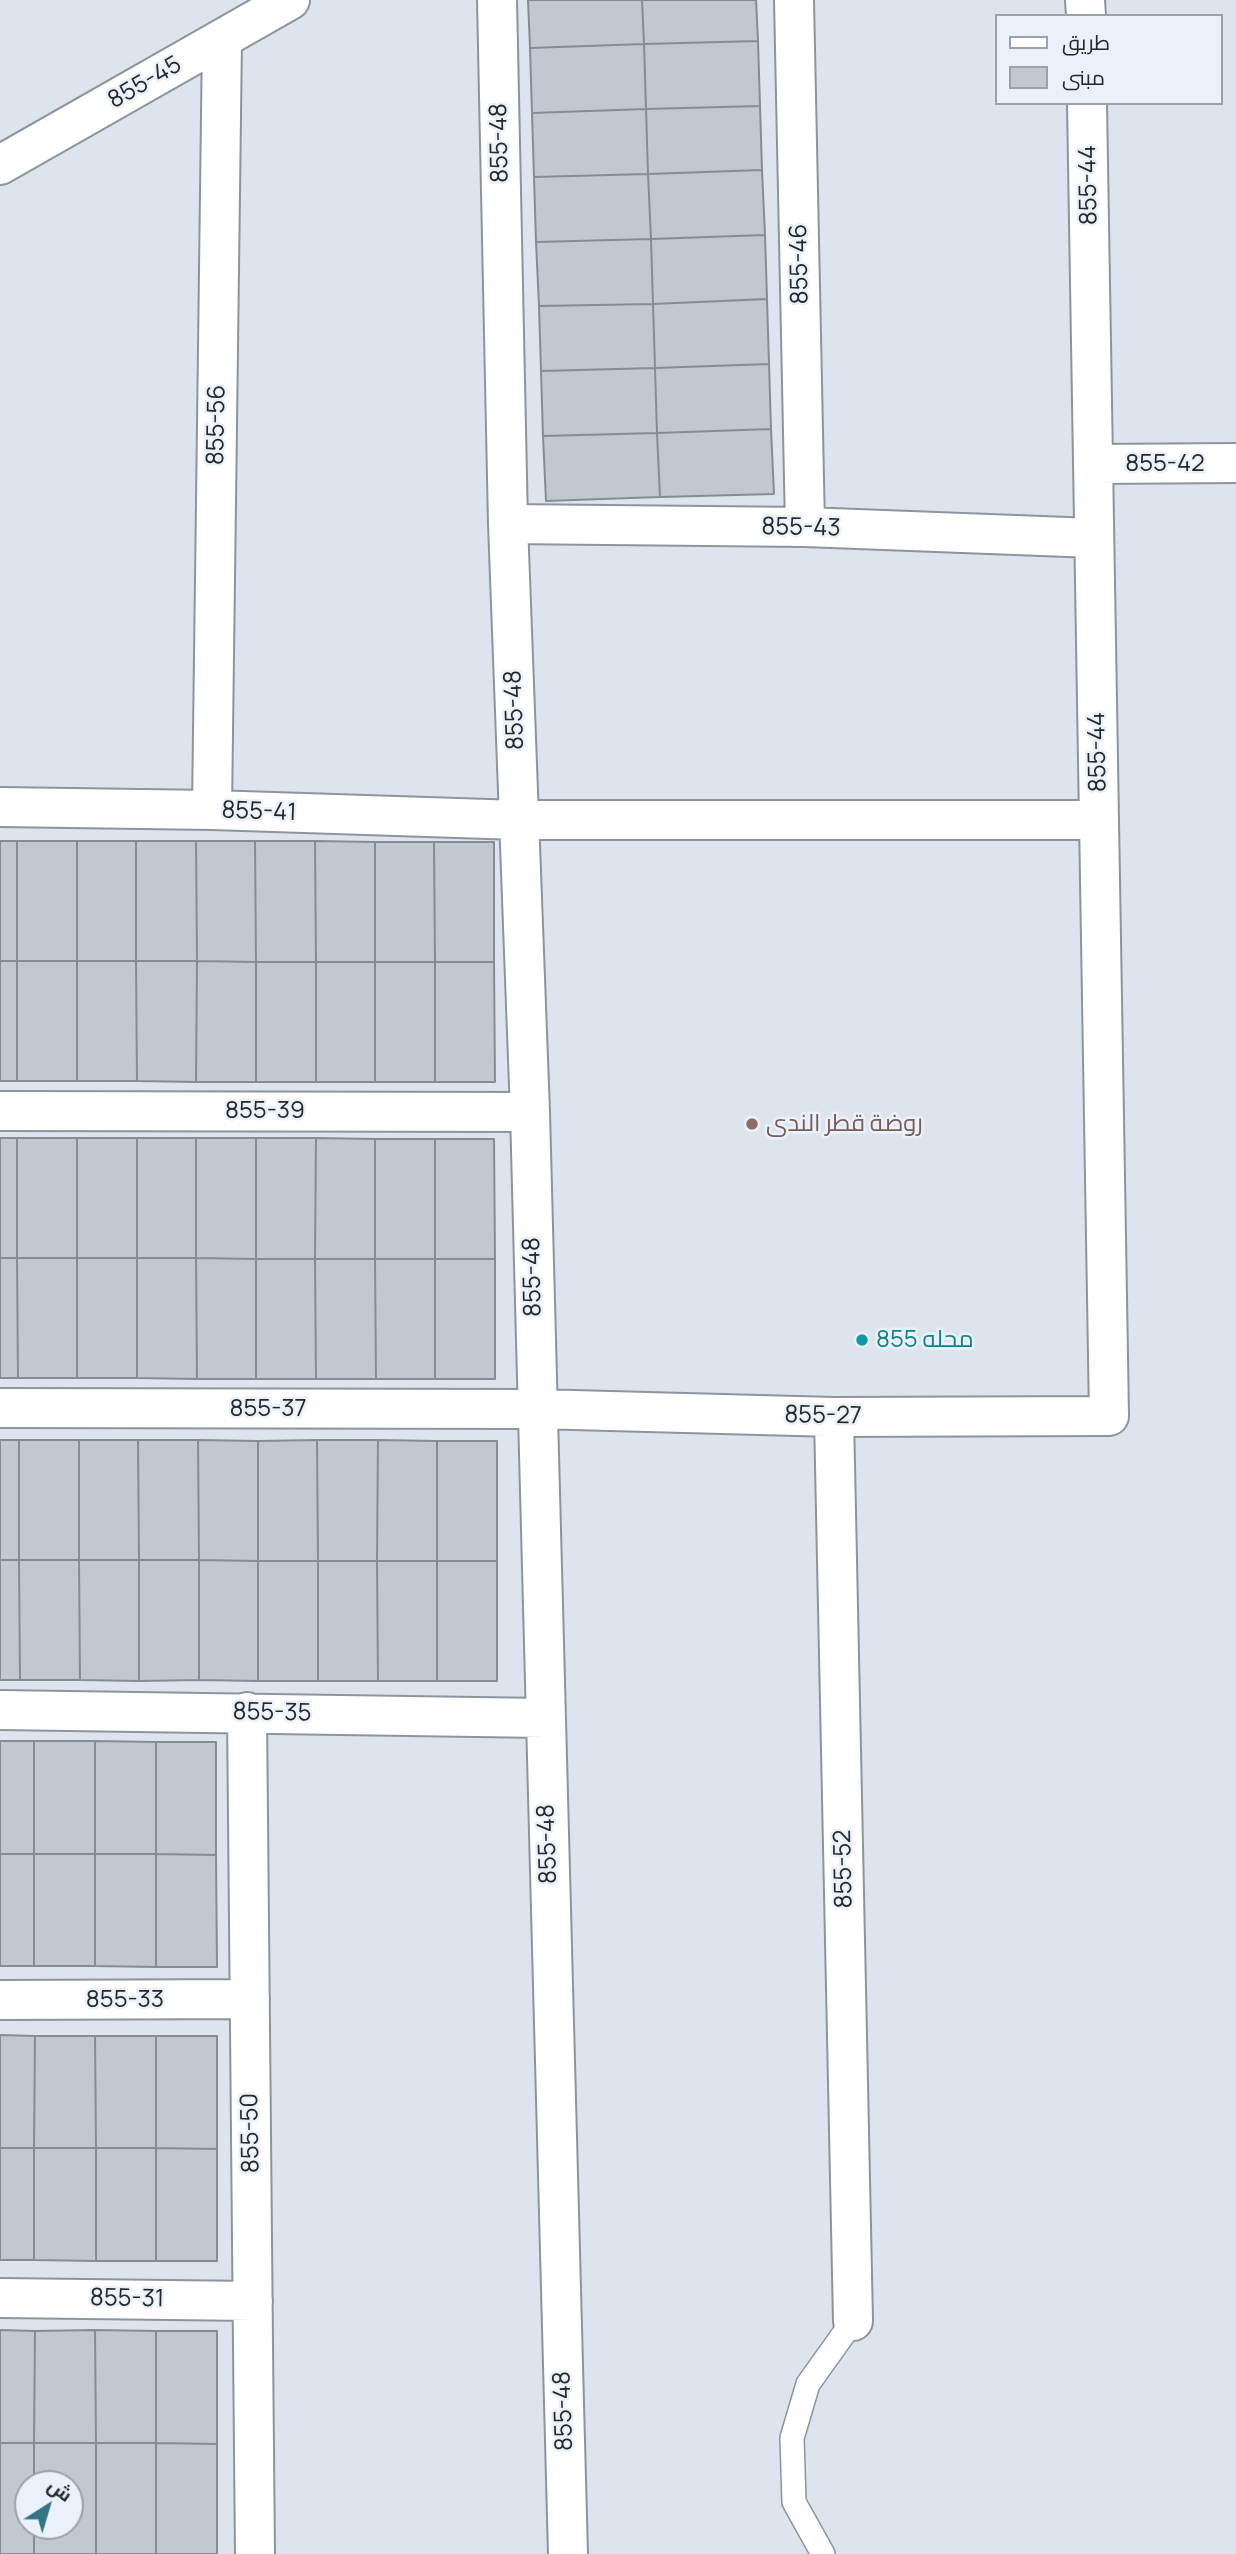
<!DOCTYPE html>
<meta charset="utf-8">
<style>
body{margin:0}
#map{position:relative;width:1236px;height:2554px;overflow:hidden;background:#dee4ed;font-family:Manrope,Cairo,sans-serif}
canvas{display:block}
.legend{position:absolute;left:995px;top:14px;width:228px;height:91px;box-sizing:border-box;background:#ebf1fa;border:2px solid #9ca1a7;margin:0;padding:9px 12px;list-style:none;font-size:21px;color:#25282b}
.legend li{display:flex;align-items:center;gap:14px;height:35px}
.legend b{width:35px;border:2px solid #9ca1a7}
.north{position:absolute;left:14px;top:2470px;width:70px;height:70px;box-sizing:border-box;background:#ebf1fa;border:2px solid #9ca1a7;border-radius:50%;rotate:37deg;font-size:19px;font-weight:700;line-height:28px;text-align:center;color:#25282b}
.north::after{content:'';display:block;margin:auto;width:24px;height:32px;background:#327685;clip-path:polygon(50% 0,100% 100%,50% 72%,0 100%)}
</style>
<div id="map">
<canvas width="1236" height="2554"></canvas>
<ul class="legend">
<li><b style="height:9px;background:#fff"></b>طريق</li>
<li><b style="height:19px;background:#c2c8d0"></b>مبنى</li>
</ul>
<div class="north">ش</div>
</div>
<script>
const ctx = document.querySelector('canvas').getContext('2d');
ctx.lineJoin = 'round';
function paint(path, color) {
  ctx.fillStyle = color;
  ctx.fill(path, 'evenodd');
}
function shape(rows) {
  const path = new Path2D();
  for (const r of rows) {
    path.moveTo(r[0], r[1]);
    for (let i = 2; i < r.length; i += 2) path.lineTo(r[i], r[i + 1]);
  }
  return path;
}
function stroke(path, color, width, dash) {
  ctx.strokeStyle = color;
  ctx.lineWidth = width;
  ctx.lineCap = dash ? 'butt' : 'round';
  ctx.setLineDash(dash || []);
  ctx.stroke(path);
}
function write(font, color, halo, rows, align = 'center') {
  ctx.font = font + ' Manrope,Cairo,sans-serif';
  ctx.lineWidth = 5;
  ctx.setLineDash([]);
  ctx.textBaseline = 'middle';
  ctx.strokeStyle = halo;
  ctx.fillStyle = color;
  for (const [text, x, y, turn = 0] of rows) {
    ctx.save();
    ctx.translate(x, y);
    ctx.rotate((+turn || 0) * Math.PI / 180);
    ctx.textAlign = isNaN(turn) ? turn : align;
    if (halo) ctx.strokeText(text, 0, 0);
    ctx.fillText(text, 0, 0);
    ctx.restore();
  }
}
const building = shape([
 [528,0,642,0,644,44,530,48,528,0],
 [642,0,756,0,758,41,644,44,642,0],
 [758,41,760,106,646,109,644,44,758,41],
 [644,44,646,109,532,113,530,48,644,44],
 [760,106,762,170,648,174,646,109,760,106],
 [646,109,648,174,534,177,532,113,646,109],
 [762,170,765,235,651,239,648,174,762,170],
 [648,174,651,239,536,242,534,177,648,174],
 [765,235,767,299,653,304,651,239,765,235],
 [651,239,653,304,539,306,536,242,651,239],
 [767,299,769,364,655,368,653,304,767,299],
 [653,304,655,368,541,371,539,306,653,304],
 [769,364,771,429,657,433,655,368,769,364],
 [655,368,657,433,543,436,541,371,655,368],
 [771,429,774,494,660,497,657,433,771,429],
 [657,433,660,497,546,501,543,436,657,433],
 [0,841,17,841,17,961,0,961,0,841],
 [17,841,77,841,77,961,17,961,17,841],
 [77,841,136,841,136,961,77,961,77,841],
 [136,841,196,841,197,961,136,961,136,841],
 [196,841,255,841,256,962,197,961,196,841],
 [255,841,315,841,316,962,256,962,255,841],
 [315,841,375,842,375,962,316,962,315,841],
 [375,842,434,842,435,962,375,962,375,842],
 [434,842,494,842,494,962,435,962,434,842],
 [0,961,17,961,17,1081,0,1081,0,961],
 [17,961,77,961,77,1081,17,1081,17,961],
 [77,961,136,961,137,1081,77,1081,77,961],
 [136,961,197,961,196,1082,137,1081,136,961],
 [197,961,256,962,256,1082,196,1082,197,961],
 [256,962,316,962,316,1082,256,1082,256,962],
 [316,962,375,962,375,1082,316,1082,316,962],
 [375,962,435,962,435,1082,375,1082,375,962],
 [435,962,494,962,495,1082,435,1082,435,962],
 [0,1138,17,1138,17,1258,0,1258,0,1138],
 [17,1138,77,1138,77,1258,17,1258,17,1138],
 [77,1138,137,1138,137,1258,77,1258,77,1138],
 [137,1138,196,1138,196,1258,137,1258,137,1138],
 [196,1138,256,1138,256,1259,196,1258,196,1138],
 [256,1138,316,1138,315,1259,256,1259,256,1138],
 [316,1138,375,1139,375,1259,315,1259,316,1138],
 [375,1139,435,1139,435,1259,375,1259,375,1139],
 [435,1139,494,1139,495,1259,435,1259,435,1139],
 [0,1258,17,1258,18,1378,0,1378,0,1258],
 [17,1258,77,1258,77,1378,18,1378,17,1258],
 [77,1258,137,1258,137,1378,77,1378,77,1258],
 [137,1258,196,1258,197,1379,137,1378,137,1258],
 [196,1258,256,1259,256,1379,197,1379,196,1258],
 [256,1259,315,1259,316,1379,256,1379,256,1259],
 [315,1259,375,1259,376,1379,316,1379,315,1259],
 [375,1259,435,1259,435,1379,376,1379,375,1259],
 [435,1259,495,1259,495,1379,435,1379,435,1259],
 [0,1440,19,1440,19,1560,0,1560,0,1440],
 [19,1440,79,1440,79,1560,19,1560,19,1440],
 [79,1440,138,1440,139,1560,79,1560,79,1440],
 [138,1440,198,1440,199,1560,139,1560,138,1440],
 [198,1440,258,1441,258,1561,199,1560,198,1440],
 [317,1440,378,1440,377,1561,318,1561,317,1440],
 [317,1440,318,1561,258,1561,258,1441,317,1440],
 [378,1440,437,1441,437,1561,377,1561,378,1440],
 [437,1441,497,1441,497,1561,437,1561,437,1441],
 [0,1560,19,1560,20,1680,0,1680,0,1560],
 [19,1560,79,1560,80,1680,20,1680,19,1560],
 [79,1560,139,1560,139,1681,80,1680,79,1560],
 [139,1560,199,1560,199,1680,139,1681,139,1560],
 [199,1560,258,1561,258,1681,199,1680,199,1560],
 [258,1561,318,1561,318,1681,258,1681,258,1561],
 [318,1561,377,1561,378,1681,318,1681,318,1561],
 [377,1561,437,1561,437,1681,378,1681,377,1561],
 [437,1561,497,1561,497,1681,437,1681,437,1561],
 [0,1741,34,1741,34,1854,0,1854,0,1741],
 [34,1741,95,1741,95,1854,34,1854,34,1741],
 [95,1741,156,1742,156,1854,95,1854,95,1741],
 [156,1742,216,1742,216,1855,156,1854,156,1742],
 [0,1854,34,1854,34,1966,0,1966,0,1854],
 [34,1854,95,1854,95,1966,34,1966,34,1854],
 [95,1854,156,1854,156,1967,95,1966,95,1854],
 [156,1854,216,1855,217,1967,156,1967,156,1854],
 [0,2035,35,2036,34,2148,0,2148,0,2035],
 [35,2036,95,2036,96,2148,34,2148,35,2036],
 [95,2036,156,2036,156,2148,96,2148,95,2036],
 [156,2036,217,2036,217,2149,156,2148,156,2036],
 [0,2148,34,2148,34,2260,0,2260,0,2148],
 [34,2148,96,2148,96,2261,34,2260,34,2148],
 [96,2148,156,2148,156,2261,96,2261,96,2148],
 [156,2148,217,2149,217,2261,156,2261,156,2148],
 [0,2330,35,2331,34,2443,0,2443,0,2330],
 [95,2330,96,2443,34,2443,35,2331,95,2330],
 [95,2330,156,2331,156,2443,96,2443,95,2330],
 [156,2331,217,2331,217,2444,156,2443,156,2331],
 [0,2443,34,2443,34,2484,28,2484,28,2526,34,2526,34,2554,0,2554,0,2443],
 [34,2443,96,2443,96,2554,34,2554,34,2526,70,2526,70,2484,34,2484,34,2443],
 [96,2443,156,2443,156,2554,96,2554,96,2443],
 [156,2443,217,2444,217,2554,156,2554,156,2443]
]);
paint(building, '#c2c8d0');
stroke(building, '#868c94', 2);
const lane = shape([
 [823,2554,794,2502,792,2438,808,2384,853,2321]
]);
const street = shape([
 [497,0,508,524,530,1112,568,2554],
 [794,0,805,527],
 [1085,0,1086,16],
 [0,165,290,0],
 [1094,464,1236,463],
 [508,524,805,527,1094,538],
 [0,807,212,810,519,820,1099,820,1087,103],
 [212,810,222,39],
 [0,1111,530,1112],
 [0,1408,536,1409,834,1417,1109,1416,1099,820],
 [834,1417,853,2321],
 [0,1710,544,1718],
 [247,1712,255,2554],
 [0,2000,250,1999],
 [0,2298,253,2301]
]);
stroke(lane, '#8e949c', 26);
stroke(street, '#8e949c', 42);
stroke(lane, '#fff', 23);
stroke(street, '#fff', 38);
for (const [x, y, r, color] of [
 [752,1124,7,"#8d6e63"],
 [862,1340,7,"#0f9aa8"]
]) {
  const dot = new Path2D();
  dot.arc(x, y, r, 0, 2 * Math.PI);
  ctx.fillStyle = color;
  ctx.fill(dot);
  stroke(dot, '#ebf1fa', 2.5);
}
write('24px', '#25282b', '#ebf1fa', [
 ["855-45",145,83,-30],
 ["855-48",500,143,-91],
 ["855-44",1089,185,-91],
 ["855-46",800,264,-91],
 ["855-56",217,425,-89],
 ["855-42",1165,464],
 ["855-43",801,528,1],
 ["855-48",515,710,-92],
 ["855-44",1098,752,-91],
 ["855-41",259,812,2],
 ["855-39",265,1111],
 ["855-48",533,1277,-91],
 ["855-37",268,1409],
 ["855-27",823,1416,1],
 ["855-35",272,1713,1],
 ["855-48",548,1844,-92],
 ["855-52",844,1869,-91],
 ["855-33",125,2000],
 ["855-50",251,2133,-91],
 ["855-31",127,2299,1],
 ["855-48",564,2411,-92]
]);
write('24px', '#785e54', '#ebf1fa', [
 ["روضة قطر الندى",766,1124]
], 'left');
write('24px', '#0d838f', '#ebf1fa', [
 ["محله 855",876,1340]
], 'left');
</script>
